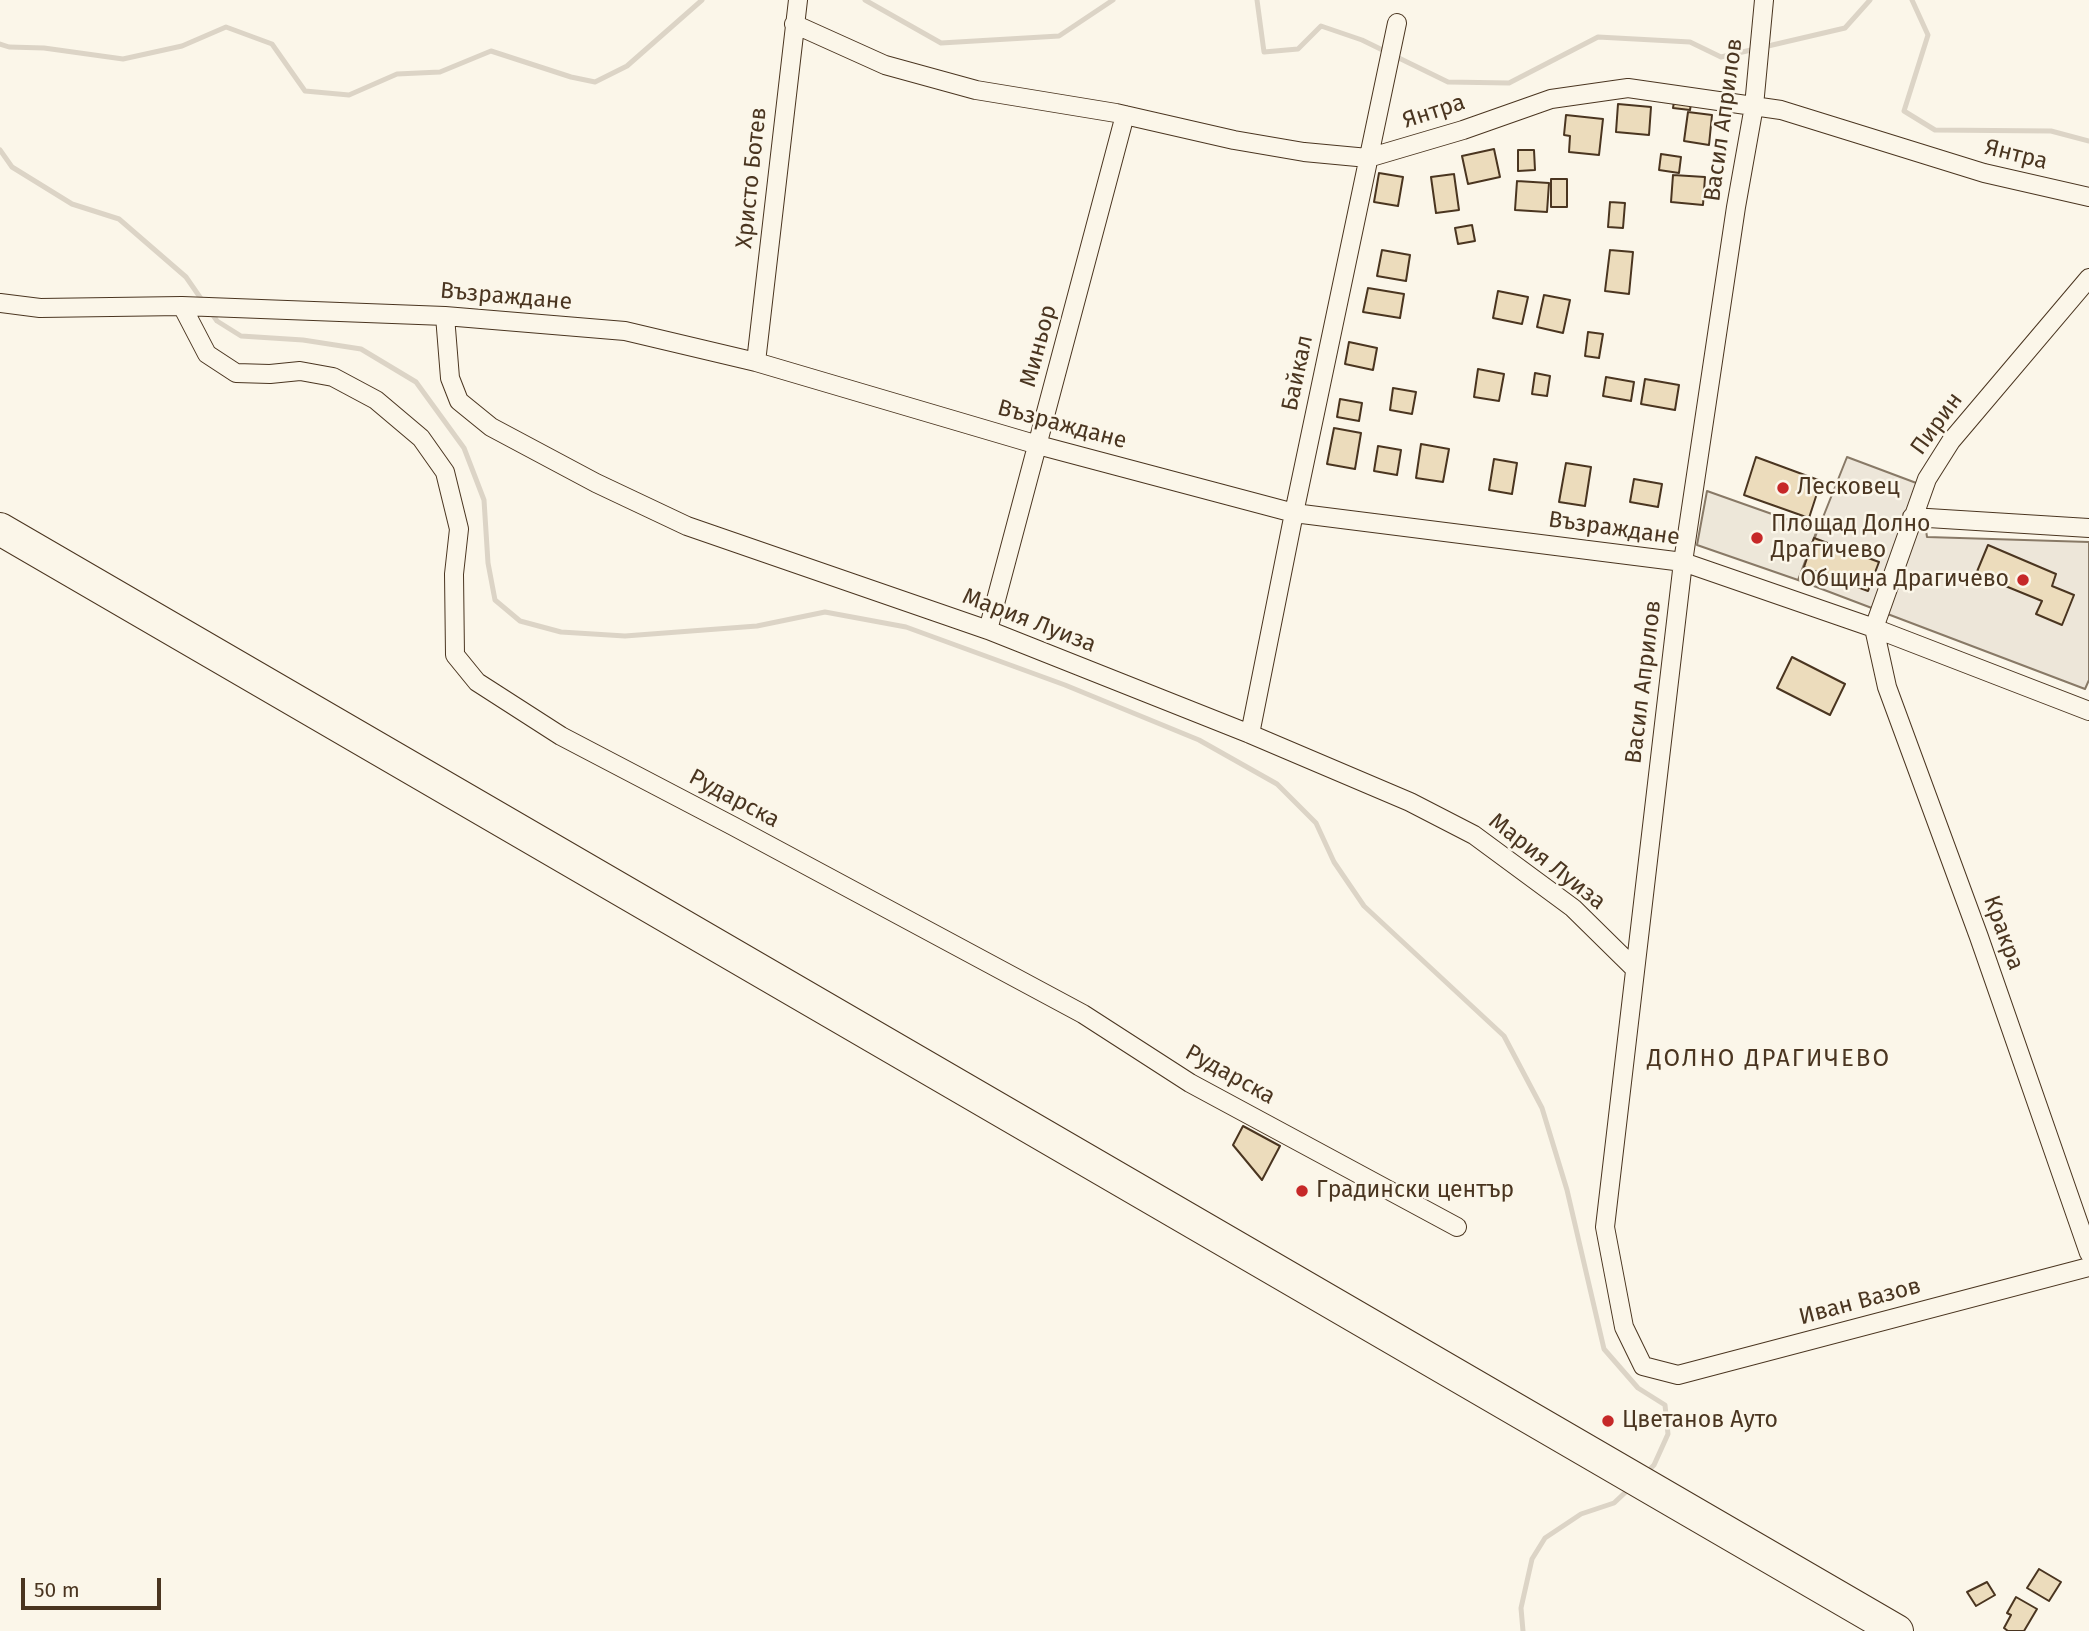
<!DOCTYPE html>
<meta charset="utf-8">
<style>
body{margin:0}
#map{position:relative;width:2089px;height:1631px;overflow:hidden;background:#fbf6e9;font-family:"Fira Sans",sans-serif}
canvas{display:block}
.scale{position:absolute;left:21px;top:1578px;width:140px;height:32px;box-sizing:border-box;border:4px solid #4a3520;border-top:0;padding-left:9px;font-size:21px;line-height:24px;white-space:nowrap;color:#4a3520;-webkit-text-stroke:5px #fbf6e9;paint-order:stroke}
</style>
<div id="map">
<canvas width="2089" height="1631"></canvas>
<div class="scale">50 m</div>
</div>
<script>
const ctx = document.querySelector('canvas').getContext('2d');
ctx.lineJoin = 'round';
function paint(path, color) {
  ctx.fillStyle = color;
  ctx.fill(path, 'evenodd');
}
function shape(rows) {
  const path = new Path2D();
  for (const r of rows) {
    path.moveTo(r[0], r[1]);
    for (let i = 2; i < r.length; i += 2) path.lineTo(r[i], r[i + 1]);
  }
  return path;
}
function stroke(path, color, width, dash) {
  ctx.strokeStyle = color;
  ctx.lineWidth = width;
  ctx.lineCap = dash ? 'butt' : 'round';
  ctx.setLineDash(dash || []);
  ctx.stroke(path);
}
function write(font, color, halo, rows, align = 'center') {
  ctx.font = font + ' "Fira Sans",sans-serif';
  ctx.lineWidth = 5;
  ctx.setLineDash([]);
  ctx.textBaseline = 'middle';
  ctx.strokeStyle = halo;
  ctx.fillStyle = color;
  for (const [text, x, y, turn = 0] of rows) {
    ctx.save();
    ctx.translate(x, y);
    ctx.rotate((+turn || 0) * Math.PI / 180);
    ctx.textAlign = isNaN(turn) ? turn : align;
    if (halo) ctx.strokeText(text, 0, 0);
    ctx.fillText(text, 0, 0);
    ctx.restore();
  }
}
const green = shape([
 [1847,457,1919,484,1927,537,2089,542,2089,680,2085,689,1798,580,1847,457]
]);
paint(green, '#ede6d9');
stroke(green, '#887966', 2);
const parking = shape([
 [1707,491,1817,530,1798,580,1697,545,1707,491]
]);
paint(parking, '#ede7d9');
stroke(parking, '#887966', 2);
stroke(shape([
 [865,0,941,43,1059,36,1113,0],
 [1257,0,1264,52,1298,49,1321,26,1362,40,1448,82,1509,83,1598,37,1690,42,1721,57,1845,28,1870,0],
 [1912,0,1928,35,1904,111,1935,130,2051,131,2089,141],
 [0,44,9,47,44,48,123,59,182,46,226,27,272,44,305,91,349,95,397,74,440,72,491,51,571,77,595,82,627,66,702,0],
 [0,150,12,167,72,204,119,219,186,277,204,303],
 [210,311,217,321,241,336,303,340,361,349,416,382,464,448,484,500,488,563,495,600,520,621,561,632,625,636,757,626,825,612,906,627,1065,685,1199,740,1277,784,1316,823,1334,862,1364,906,1504,1036,1542,1108,1567,1190,1604,1349,1638,1388,1665,1405,1668,1434,1654,1465,1646,1473],
 [1523,1631,1521,1608,1532,1559,1545,1538,1581,1514,1614,1503,1631,1487]
]), '#dcd4c6', 5);
const building = shape([
 [1675,96,1692,98,1690,110,1673,108,1675,96],
 [1618,104,1651,107,1649,135,1616,132,1618,104],
 [1688,112,1712,115,1709,145,1684,141,1688,112],
 [1566,115,1603,119,1599,155,1569,152,1570,136,1564,135,1566,115],
 [1494,149,1500,177,1468,184,1462,156,1494,149],
 [1518,150,1534,150,1535,170,1518,171,1518,150],
 [1661,154,1681,157,1679,173,1659,170,1661,154],
 [1379,173,1403,177,1398,206,1374,202,1379,173],
 [1454,174,1459,210,1436,213,1431,177,1454,174],
 [1673,175,1705,177,1703,205,1671,202,1673,175],
 [1551,179,1567,179,1567,207,1551,207,1551,179],
 [1517,181,1549,183,1547,212,1515,210,1517,181],
 [1610,202,1625,203,1623,228,1608,227,1610,202],
 [1472,225,1475,241,1458,244,1455,228,1472,225],
 [1382,250,1410,255,1406,281,1377,276,1382,250],
 [1610,250,1633,252,1629,294,1605,291,1610,250],
 [1368,288,1404,294,1400,318,1363,312,1368,288],
 [1498,291,1528,297,1522,324,1493,318,1498,291],
 [1544,295,1570,300,1563,333,1537,327,1544,295],
 [1588,332,1603,334,1599,358,1585,356,1588,332],
 [1349,342,1377,348,1373,370,1345,364,1349,342],
 [1478,369,1504,374,1499,401,1474,397,1478,369],
 [1535,373,1550,376,1547,396,1532,394,1535,373],
 [1606,377,1634,382,1631,401,1603,396,1606,377],
 [1645,379,1679,385,1675,410,1641,404,1645,379],
 [1393,388,1416,392,1412,414,1390,410,1393,388],
 [1340,399,1362,403,1359,421,1337,417,1340,399],
 [1334,428,1361,433,1355,469,1327,464,1334,428],
 [1421,444,1449,449,1443,482,1416,478,1421,444],
 [1378,446,1401,450,1397,475,1374,471,1378,446],
 [1756,457,1821,481,1809,518,1744,495,1756,457],
 [1494,459,1517,463,1512,494,1489,490,1494,459],
 [1566,463,1591,467,1585,506,1559,502,1566,463],
 [1634,479,1662,484,1658,507,1630,502,1634,479],
 [1814,538,1879,562,1868,591,1804,567,1814,538],
 [1988,545,2056,574,2052,586,2074,595,2062,625,2036,614,2042,601,1976,574,1988,545],
 [1792,657,1845,684,1830,715,1777,688,1792,657],
 [1243,1126,1280,1146,1262,1180,1233,1145,1243,1126],
 [2039,1569,2061,1582,2049,1601,2027,1588,2039,1569],
 [1987,1582,1995,1595,1976,1606,1967,1592,1987,1582],
 [2016,1597,2037,1609,2024,1631,2008,1631,2004,1628,2011,1615,2007,1613,2016,1597]
]);
paint(building, '#ecdcbc');
stroke(building, '#4a3520', 2);
const street = shape([
 [1764,0,1754,106,1736,207,1683,562,1605,1227,1624,1327,1643,1366,1678,1375,2089,1267],
 [794,24,885,65,976,90,1116,113,1234,140,1304,152,1368,158,1463,130,1551,99,1628,88,1781,110,1984,173,2089,197],
 [0,303,40,308,182,306,445,316,625,331,756,362,1038,445,1294,513,1683,562,1874,628,2089,711],
 [182,306,207,354,236,373,270,374,300,371,333,377,376,400,421,438,445,472,459,529,454,574,455,655,477,682,561,736,733,826,1083,1014,1190,1083,1457,1227],
 [445,316,450,378,459,401,491,427,596,483,687,526,988,630,1250,734,1410,802,1474,835,1573,908,1634,968],
 [756,362,798,0],
 [1912,517,2089,528],
 [1874,628,1887,687,1979,937,2089,1253],
 [1874,628,1927,479,1951,441,2089,278],
 [988,630,1125,115],
 [1250,734,1294,513,1397,23]
]);
const highway = shape([
 [0,529,1897,1631]
]);
stroke(street, '#4a3520', 20);
stroke(highway, '#4a3520', 34);
stroke(street, '#fbf6e9', 18);
stroke(highway, '#fbf6e9', 32);
for (const [x, y, r, color] of [
 [1783,488,7,"#c62828"],
 [1757,538,7,"#c62828"],
 [2023,580,7,"#c62828"],
 [1302,1191,7,"#c62828"],
 [1608,1421,7,"#c62828"]
]) {
  const dot = new Path2D();
  dot.arc(x, y, r, 0, 2 * Math.PI);
  ctx.fillStyle = color;
  ctx.fill(dot);
  stroke(dot, '#fbf6e9', 2.5);
}
write('23px', '#4a3520', '#fbf6e9', [
 ["Янтра",1434,112,-18],
 ["Васил Априлов",1724,120,-82],
 ["Янтра",2016,155,14],
 ["Христо Ботев",752,178,-84],
 ["Възраждане",506,297,5],
 ["Миньор",1039,346,-75],
 ["Байкал",1298,373,-78],
 ["Пирин",1937,424,-54],
 ["Възраждане",1062,425,15],
 ["Възраждане",1614,529,8],
 ["Мария Луиза",1029,621,21],
 ["Васил Априлов",1644,682,-83],
 ["Рударска",734,799,28],
 ["Мария Луиза",1547,862,38],
 ["Кракра",2003,933,70],
 ["Рударска",1230,1075,29],
 ["Иван Вазов",1860,1302,-15]
]);
write('23px', '#4a3520', '#fbf6e9', [
 ["Лесковец",1797,488],
 ["Площад Долно",1771,525],
 ["Драгичево",1771,551],
 ["Община Драгичево",2009,580,"right"],
 ["Градински център",1316,1191],
 ["Цветанов Ауто",1622,1421]
], 'left');
ctx.letterSpacing = '2px';
write('24px', '#4a3520', '#fbf6e9', [
 ["ДОЛНО ДРАГИЧЕВО",1769,1059]
]);
ctx.letterSpacing = '0px';
</script>
